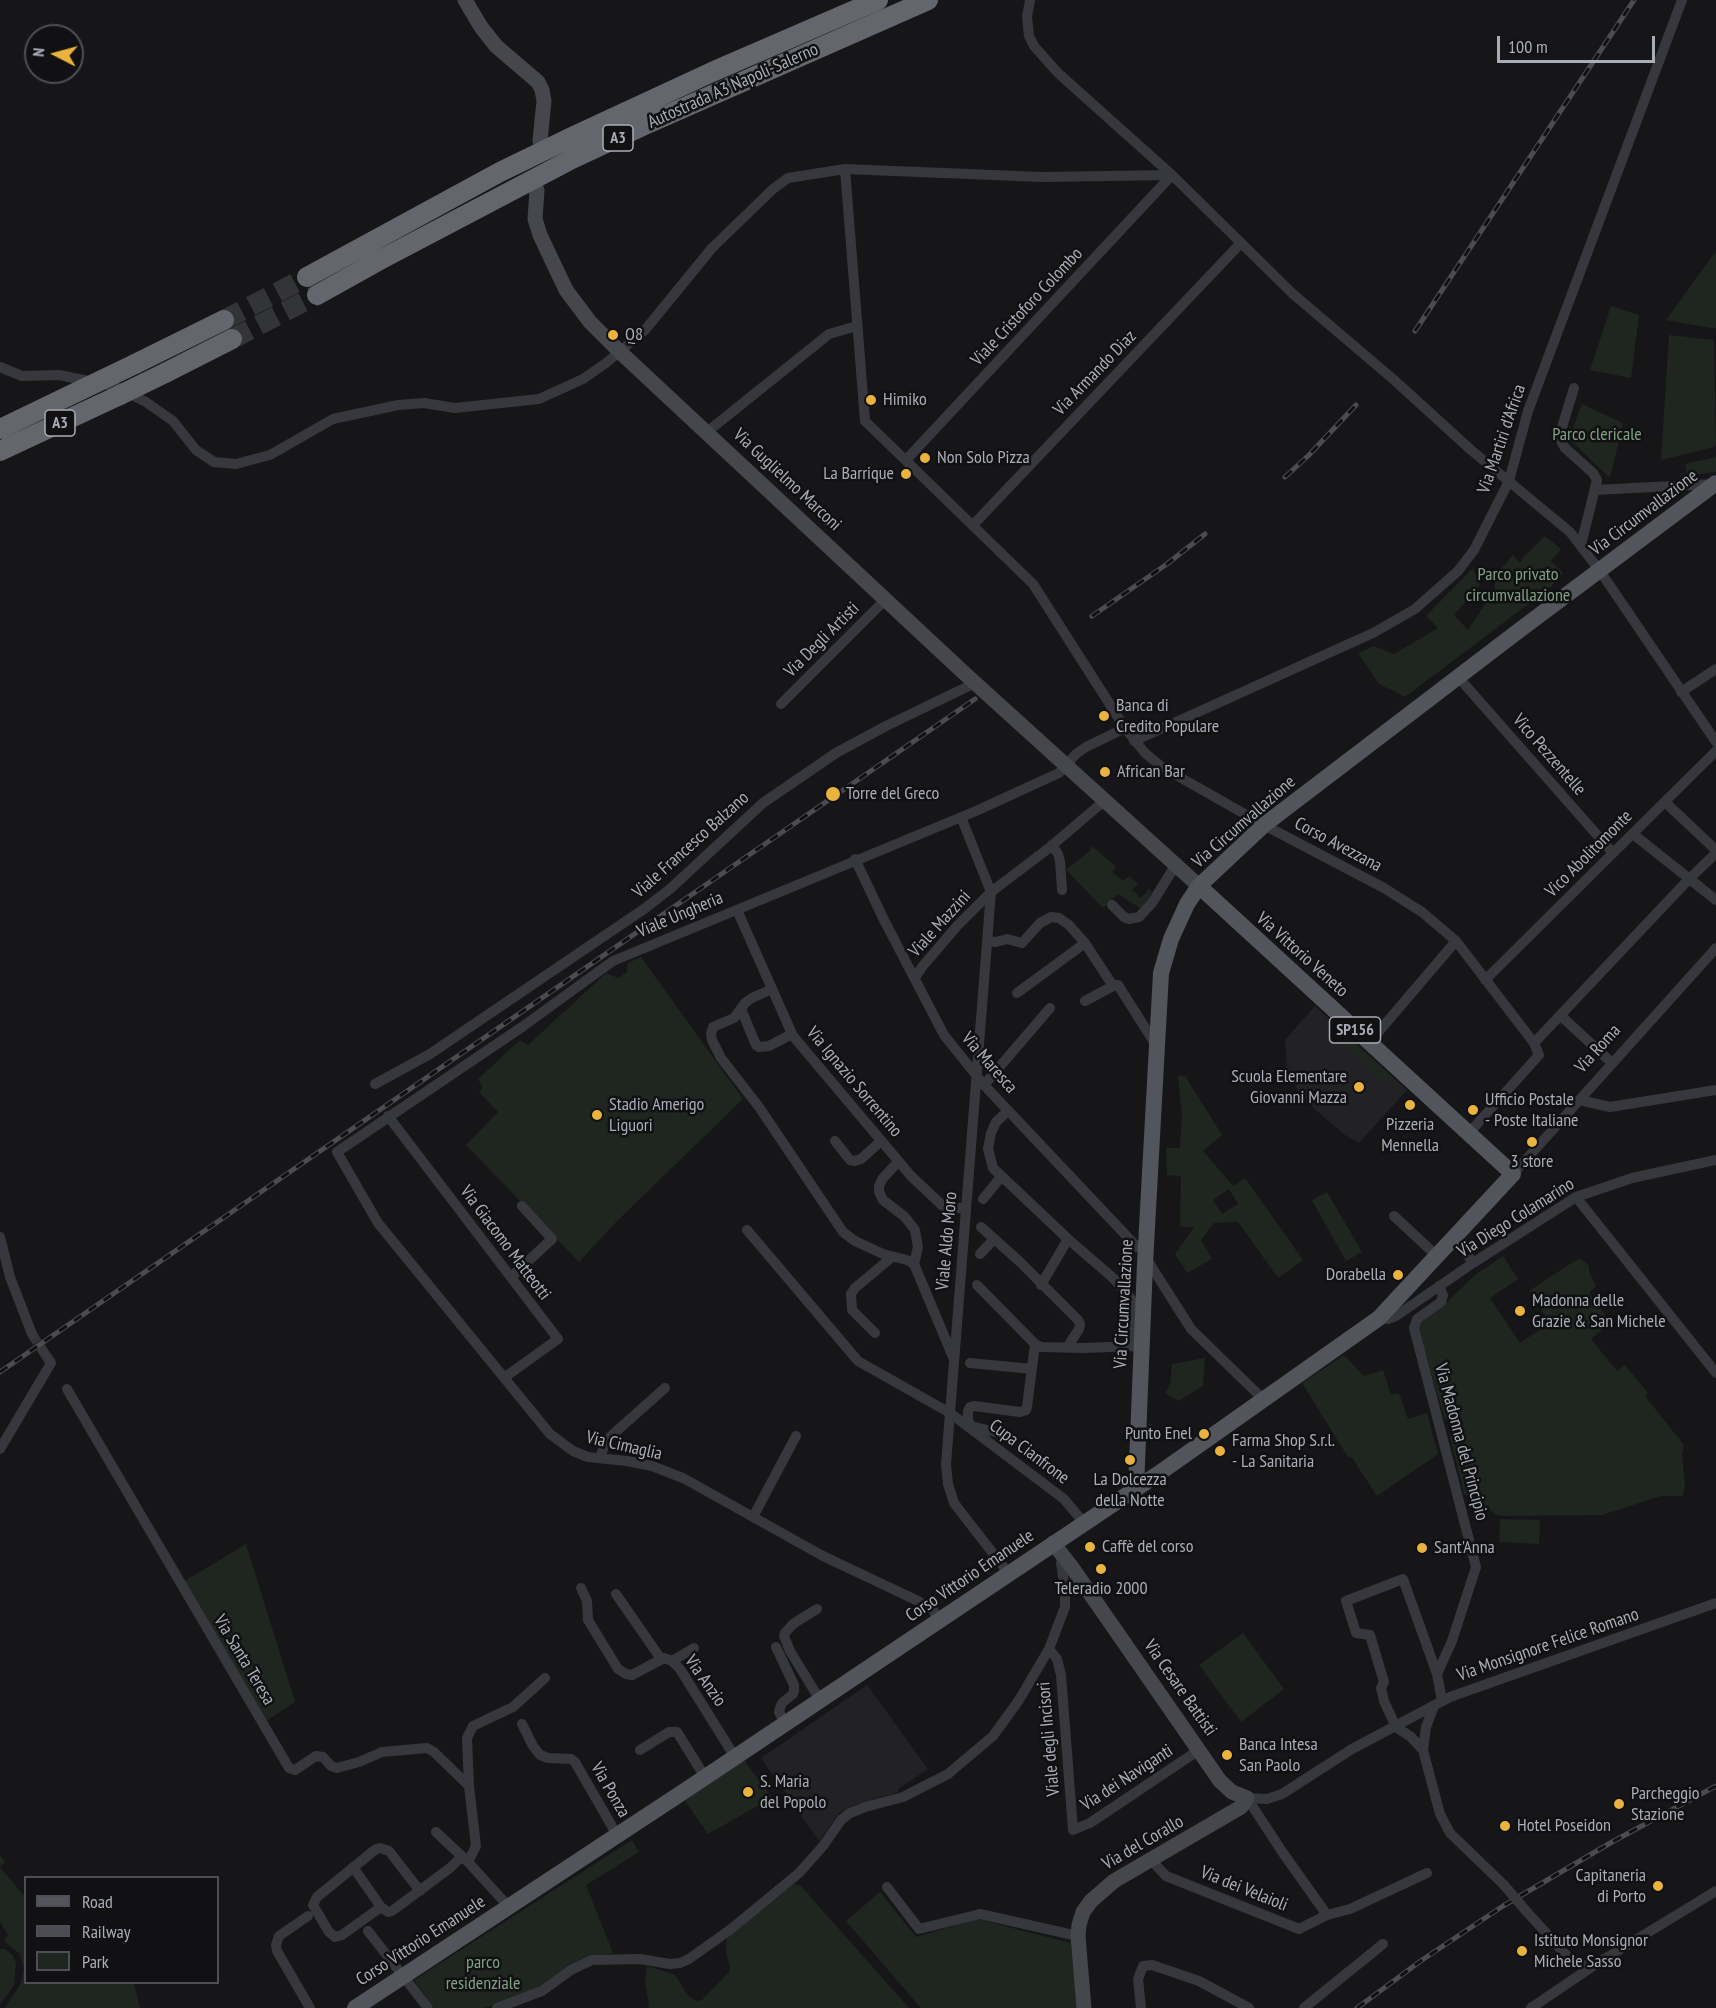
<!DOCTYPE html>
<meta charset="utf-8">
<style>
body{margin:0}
#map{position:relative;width:1716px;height:2008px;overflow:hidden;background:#161618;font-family:"PT Sans Narrow",sans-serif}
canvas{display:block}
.legend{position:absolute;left:24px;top:1876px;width:195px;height:108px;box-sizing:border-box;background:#111113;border:2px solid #4e4f55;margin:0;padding:8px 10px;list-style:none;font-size:18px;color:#a9adb7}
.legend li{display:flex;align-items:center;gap:12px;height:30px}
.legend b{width:30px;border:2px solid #4e4f55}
.north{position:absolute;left:24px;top:24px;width:60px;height:60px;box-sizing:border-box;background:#111113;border:2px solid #4e4f55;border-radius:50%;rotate:276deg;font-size:16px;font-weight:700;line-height:24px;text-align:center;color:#a9adb7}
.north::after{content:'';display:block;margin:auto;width:21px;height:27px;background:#e9b33d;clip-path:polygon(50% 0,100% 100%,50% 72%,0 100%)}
.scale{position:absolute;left:1497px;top:36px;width:158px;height:27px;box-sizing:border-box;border:3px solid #a9adb7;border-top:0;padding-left:8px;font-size:18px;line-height:21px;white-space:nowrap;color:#a9adb7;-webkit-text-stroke:4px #111113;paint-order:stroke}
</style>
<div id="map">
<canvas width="1716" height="2008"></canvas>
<ul class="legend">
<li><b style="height:8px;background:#53555c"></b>Road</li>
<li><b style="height:8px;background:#4a4c52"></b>Railway</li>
<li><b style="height:16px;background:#1e261f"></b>Park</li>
</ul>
<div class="north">N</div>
<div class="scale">100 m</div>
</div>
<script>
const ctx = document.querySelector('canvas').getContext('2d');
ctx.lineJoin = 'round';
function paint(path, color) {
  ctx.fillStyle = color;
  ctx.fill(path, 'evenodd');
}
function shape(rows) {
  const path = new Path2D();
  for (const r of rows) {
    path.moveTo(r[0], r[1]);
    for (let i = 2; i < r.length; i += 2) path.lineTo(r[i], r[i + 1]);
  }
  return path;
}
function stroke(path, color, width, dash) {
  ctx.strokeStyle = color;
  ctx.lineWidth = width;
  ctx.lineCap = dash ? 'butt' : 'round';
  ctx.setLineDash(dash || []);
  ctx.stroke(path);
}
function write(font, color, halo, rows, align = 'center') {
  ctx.font = font + ' "PT Sans Narrow",sans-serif';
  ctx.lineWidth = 5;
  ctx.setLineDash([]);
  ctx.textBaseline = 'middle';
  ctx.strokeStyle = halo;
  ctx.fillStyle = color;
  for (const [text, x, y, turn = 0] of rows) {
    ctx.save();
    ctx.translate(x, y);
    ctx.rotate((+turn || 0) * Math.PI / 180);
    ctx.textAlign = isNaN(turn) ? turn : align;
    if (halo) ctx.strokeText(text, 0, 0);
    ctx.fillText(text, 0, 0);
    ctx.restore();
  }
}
paint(shape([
 [1315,1006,1407,1090,1359,1143,1345,1135,1301,1097,1294,1082,1284,1069,1287,1064,1285,1040],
 [867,1685,928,1769,898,1789,898,1792,854,1805,839,1813,819,1841,761,1758]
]), '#222225');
paint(shape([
 [1716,251,1716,328,1711,328,1666,320],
 [1611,306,1639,315,1631,378,1590,370],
 [1669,335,1714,340,1716,444,1714,447,1661,460],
 [1582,404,1623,423,1610,478,1569,439],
 [1716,456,1716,472,1687,476,1685,464,1712,458],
 [1545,536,1561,549,1551,561,1563,573,1551,587,1405,697,1379,684,1358,653,1374,646,1394,654,1438,628,1426,616,1473,568,1480,585,1454,615,1468,630,1495,589,1495,576,1513,555,1520,563,1524,556],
 [1092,846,1116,867,1112,872,1123,881,1129,876,1138,884,1132,890,1141,898,1149,889,1152,892,1143,910,1118,894,1103,908,1066,870,1090,851],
 [641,957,743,1099,616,1222,579,1262,466,1145,498,1112,479,1092,483,1088,478,1079,520,1040,528,1045,606,973,618,978,627,972,628,963],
 [1334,1024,1394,1079,1386,1081,1380,1079,1334,1035],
 [1178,1076,1185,1076,1222,1135,1203,1151,1233,1186,1245,1178,1303,1260,1278,1278,1238,1222,1214,1223,1201,1240,1212,1259,1187,1273,1175,1254,1194,1227,1180,1227,1181,1176,1167,1175,1166,1148,1180,1148,1182,1115],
 [1229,1189,1238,1204,1222,1214,1213,1200],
 [1327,1192,1362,1252,1346,1261,1312,1200],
 [1503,1256,1518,1279,1490,1298,1520,1343,1550,1323,1529,1291,1576,1260,1581,1259,1589,1266,1589,1272,1596,1286,1589,1293,1611,1322,1591,1339,1617,1371,1625,1365,1648,1393,1645,1396,1684,1445,1682,1455,1685,1485,1683,1496,1661,1496,1602,1515,1506,1516,1496,1515,1492,1511,1477,1505,1464,1493,1450,1438,1454,1430,1452,1421,1445,1419,1418,1329,1420,1323,1450,1299,1475,1275],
 [1344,1355,1364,1376,1383,1370,1391,1395,1399,1393,1408,1419,1427,1413,1438,1454,1377,1496,1352,1458,1348,1457,1302,1383],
 [1205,1358,1203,1386,1179,1401,1165,1393,1170,1385,1172,1364],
 [1500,1519,1540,1520,1539,1544,1499,1542],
 [246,1544,295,1702,266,1721,183,1582],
 [1243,1633,1284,1689,1241,1722,1199,1665],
 [744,1760,772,1798,708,1834,685,1801],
 [632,1840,639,1852,586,1885,613,1953,590,1957,542,1988,484,2008,434,2008,414,1980],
 [0,1855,5,1862,0,1867,25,1897,26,1982,134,1983,140,2008,5,2008,20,1985,24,1969,20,1954,4,1941,8,1935,0,1922],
 [794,1884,801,1886,909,2008,648,2008,649,2006,645,1982,647,1966,673,1974,677,1977,688,1996,697,2001,702,2000,729,1972,730,1967,726,1952,727,1935],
 [880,1892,916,1937,977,1919,1071,1943,1077,2008,921,2008,846,1921],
 [0,1949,5,1949,13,1955,16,1964,14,1985,0,2005]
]), '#1e261f');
stroke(shape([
 [32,1334,43,1351]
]), '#333438', 10, [10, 5]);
stroke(shape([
 [224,320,307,277],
 [232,339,317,295]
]), '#333438', 20, [20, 10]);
stroke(shape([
 [1030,0,1027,17,1029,36,1034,46,1058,73,1172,175,1293,294,1393,379,1471,450,1570,532,1600,571,1716,742],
 [845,169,865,421,1033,584,1125,728,1145,753,1162,767,1264,825,1384,888,1422,912,1456,941,1534,1043,1539,1055,1468,1134],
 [0,367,22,376,59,375,114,386,146,402,173,421,196,450,214,462,236,464,270,455,333,419,398,405,424,403,455,408,539,399,583,379,606,363,645,330,712,248,773,189,788,178,845,169,1042,177,1172,175],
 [1574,388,1559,437,1565,448,1593,473,1597,480,1581,545],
 [707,432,829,334,857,326],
 [906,460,1172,175],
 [1595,490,1713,484],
 [973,525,1240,244],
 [1459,678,1613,853],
 [1681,692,1716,669],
 [781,704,886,599],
 [1134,741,1373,633,1415,609,1458,571,1474,550,1509,481,1528,411,1682,0],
 [1665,802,1716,850],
 [961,817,991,892,946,1464,948,1484,954,1503,1009,1574],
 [1633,834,1716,900],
 [1052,845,1058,854,1060,861,1062,890],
 [855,859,884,920,944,1035,984,1085,1137,1247,1146,1252],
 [1112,905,1124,917,1129,919,1139,917,1152,903,1175,866],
 [737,910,793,1036,911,1176,945,1208,966,1208],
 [987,941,996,942,1007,939,1022,943,1040,923,1051,917,1059,918,1069,925,1085,943,1113,986],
 [915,978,922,967,957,926,991,892,1049,848,1104,801],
 [1485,980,1716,751],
 [772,989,752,998,745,1003,734,1018,713,1027,711,1034,712,1040,721,1058,759,1107,843,1232,855,1241,883,1254,907,1260,914,1264,953,1357],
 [1017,993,1085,943],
 [1085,1001,1113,986,1118,985,1156,1045],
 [741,1009,756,1045,759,1047,769,1046,792,1034],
 [1561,1016,1612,1063],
 [1369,1043,1456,941],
 [1534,1043,1690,878,1716,853],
 [375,1084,430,1054,644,909,670,889,763,803,836,753,886,726,975,683],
 [984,1085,1050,1008],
 [1579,1100,1610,1107,1716,1090],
 [1008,1111,996,1122,991,1133,988,1149,993,1168,1068,1239,1112,1277,1127,1293,1134,1304,1133,1346],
 [388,1116,558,1339,505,1377],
 [835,1141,850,1160,855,1161,861,1159,881,1141],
 [898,1162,883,1178,879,1186,879,1192,883,1200,905,1217,915,1230,918,1247,914,1264],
 [1513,1174,1716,948],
 [1576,1197,1716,1373],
 [983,1199,1001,1177],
 [1394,1216,1437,1256],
 [981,1227,1019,1261,1078,1320,1080,1324,1079,1329,1070,1343],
 [747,1230,858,1361,950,1413,1064,1499,1084,1523],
 [0,1237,10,1277,32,1334],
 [1455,1237,1473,1263],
 [980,1254,994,1239],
 [1146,1258,1191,1329,1264,1400],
 [511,1277,552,1239,522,1206],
 [977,1285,1035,1344,1041,1347,1083,1348,1139,1346],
 [1041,1285,1068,1239],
 [1379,1318,1388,1319,1396,1316,1473,1263,1576,1197,1632,1178,1716,1160],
 [875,1333,852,1310,851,1294,855,1288,892,1257],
 [970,1363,1032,1369],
 [67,1389,289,1768,295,1770,316,1756,323,1757,331,1766,337,1768,359,1762,382,1752,427,1748,434,1752,469,1786,476,1846,468,1862],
 [1003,1434,971,1426,968,1420,968,1411,970,1407,974,1406,1020,1412,1026,1410,1027,1407,1035,1344],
 [0,1449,51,1363,43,1351],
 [600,1458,605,1443,611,1436,665,1388],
 [753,1517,796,1436],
 [581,1588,587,1601,588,1620,618,1669,626,1674,632,1675,664,1658,672,1661,680,1669,735,1757],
 [616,1594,661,1659],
 [817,1609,793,1624,785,1633,784,1636,790,1651,820,1700],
 [940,1620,932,1609,918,1601,823,1556,683,1478,652,1466,627,1461,588,1457,573,1451,550,1434,378,1223,337,1152,522,1027,613,961,976,811,1059,773,1076,754,1086,747,1125,728],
 [776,1647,794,1685,794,1691,793,1694,782,1703,780,1708,779,1712,785,1723],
 [1049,1649,1057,1659,1061,1675,1073,1830,1090,1823,1199,1750],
 [672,1661,694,1648],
 [1437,1674,1452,1641,1476,1567,1414,1328,1417,1319,1441,1302,1443,1295,1439,1286],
 [1434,1706,1426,1727,1423,1750,1440,1814,1450,1833,1504,1885],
 [522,1724,533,1746,540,1755,548,1758,571,1759,575,1762,617,1835],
 [1396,1727,1384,1701,1381,1688,1384,1682,1370,1635,1356,1633,1346,1601,1403,1579,1437,1674,1442,1701],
 [1396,1727,1411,1737,1423,1750],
 [640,1750,669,1732,677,1732,705,1777],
 [469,1786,467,1738,473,1726,513,1707,545,1678],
 [1247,1798,1267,1799,1282,1794,1352,1749,1450,1697,1716,1603],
 [1247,1798,1283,1853,1327,1915],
 [436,1832,468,1862,509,1907],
 [1152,1861,1166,1876,1299,1929,1327,1915,1350,1909,1427,1873],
 [353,1867,381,1907,388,1912,392,1911,450,1868,462,1856],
 [887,1887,919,1929,980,1914,1078,1936],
 [381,1907,342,1935,335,1937,329,1932,313,1905,317,1897,376,1849,380,1848,389,1851,420,1891],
 [1527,1912,1569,1958,1584,1965,1593,1966],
 [308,1916,279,1936,276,1945,277,1951,310,2008],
 [368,1931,428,2008],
 [497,2008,542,1991,571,1970,592,1960,640,1959,670,1964,680,1963,689,1959,731,1929,799,1873,823,1846,841,1820,850,1813,865,1807,903,1797,948,1774,993,1736,1019,1700,1049,1649,1065,1607,1065,1589,1061,1563,1063,1555],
 [1141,2008,1138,1979,1143,1966,1152,1965,1199,1981,1249,2008],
 [1304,2008,1383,1944],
 [1531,2008,1593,1966,1716,1891]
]), '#37383d', 10);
stroke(shape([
 [465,0,481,27,496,46,538,82,542,90,544,101,540,141],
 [537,190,535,219,540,235,566,290,590,322,619,351,963,672,1199,886],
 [1053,1543,1071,1566,1220,1781,1232,1792,1247,1798,1241,1807,1114,1881,1091,1901,1083,1912,1079,1925,1078,1936,1084,2008]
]), '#45474d', 15);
stroke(shape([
 [1136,1488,1145,1264,1161,973,1171,939,1187,904,1199,886,1264,825,1521,629,1716,483],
 [355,2008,689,1788,1158,1474,1379,1318,1513,1174,1199,886]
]), '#53555c', 16);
stroke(shape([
 [307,277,500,172,574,136,712,72,878,0],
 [317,295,378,261,572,159,649,123,928,0],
 [135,364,224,320],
 [165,373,232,339],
 [0,429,81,390],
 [0,451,120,395]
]), '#64666e', 20);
const rail = shape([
 [1415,331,1634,0],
 [1285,477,1309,455,1356,405],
 [1092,616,1167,564,1205,534],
 [0,1372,975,699],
 [1357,2008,1422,1960,1503,1906,1612,1842,1716,1786]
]);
stroke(rail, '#4a4c52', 5);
stroke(rail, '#111113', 3, [9]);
stroke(shape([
 [1504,1885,1527,1912]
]), '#37383d', 10);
stroke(shape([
 [81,390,135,364],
 [120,395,165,373]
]), '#64666e', 20);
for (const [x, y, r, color] of [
 [613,335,6,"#e9b33d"],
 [871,400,6,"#e9b33d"],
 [925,458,6,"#e9b33d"],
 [906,474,6,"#e9b33d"],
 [1104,716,6,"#e9b33d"],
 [1105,772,6,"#e9b33d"],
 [833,794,8,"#e9b33d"],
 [1359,1087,6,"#e9b33d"],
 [1410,1105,6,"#e9b33d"],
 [1473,1110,6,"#e9b33d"],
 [597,1115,6,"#e9b33d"],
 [1532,1142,6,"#e9b33d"],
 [1398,1275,6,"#e9b33d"],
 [1520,1311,6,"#e9b33d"],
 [1204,1434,6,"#e9b33d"],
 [1220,1451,6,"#e9b33d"],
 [1130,1460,6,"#e9b33d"],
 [1090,1547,6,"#e9b33d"],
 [1422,1548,6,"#e9b33d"],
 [1101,1569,6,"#e9b33d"],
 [1227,1755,6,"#e9b33d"],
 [748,1792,6,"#e9b33d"],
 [1619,1804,6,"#e9b33d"],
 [1505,1826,6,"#e9b33d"],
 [1658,1886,6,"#e9b33d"],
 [1522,1951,6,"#e9b33d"]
]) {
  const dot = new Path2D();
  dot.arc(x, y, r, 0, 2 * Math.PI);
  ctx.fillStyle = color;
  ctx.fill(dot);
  stroke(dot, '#111113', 2);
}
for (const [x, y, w] of [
 [618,138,30],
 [60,423,30],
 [1355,1030,51]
]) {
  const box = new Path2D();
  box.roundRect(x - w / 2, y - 13, w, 26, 4.5);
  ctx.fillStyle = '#111113';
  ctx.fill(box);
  stroke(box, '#a9adb7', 1.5);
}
write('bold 16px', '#a9adb7', null, [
 ["A3",618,138],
 ["A3",60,423],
 ["SP156",1355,1030]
]);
write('18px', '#a9adb7', '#111113', [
 ["Autostrada A3 Napoli-Salerno",733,86,-24],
 ["Viale Cristoforo Colombo",1027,307,-47],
 ["Via Armando Diaz",1095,373,-46],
 ["Via Martiri d'Africa",1502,439,-71],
 ["Via Guglielmo Marconi",787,480,43],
 ["Via Circumvallazione",1644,513,-37],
 ["Via Degli Artisti",822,640,-45],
 ["Vico Pezzentelle",1549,755,49],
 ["Via Circumvallazione",1244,822,-41],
 ["Viale Francesco Balzano",691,845,-42],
 ["Corso Avezzana",1338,845,28],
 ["Vico Abolitomonte",1589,854,-45],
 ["Viale Ungheria",680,915,-23],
 ["Viale Mazzini",940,924,-48],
 ["Via Vittorio Veneto",1302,955,42],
 ["Via Roma",1598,1049,-48],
 ["Via Maresca",989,1063,49],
 ["Via Ignazio Sorrentino",854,1082,50],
 ["Via Diego Colamarino",1516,1218,-32],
 ["Viale Aldo Moro",947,1241,-85],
 ["Via Giacomo Matteotti",505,1243,53],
 ["Via Circumvallazione",1124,1304,-87],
 ["Via Madonna del Principio",1461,1442,75],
 ["Via Cimaglia",624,1446,13],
 ["Cupa Cianfrone",1029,1452,37],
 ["Corso Vittorio Emanuele",970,1576,-34],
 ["Via Monsignore Felice Romano",1548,1645,-19],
 ["Via Santa Teresa",244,1660,59],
 ["Via Anzio",705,1681,55],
 ["Via Cesare Battisti",1180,1688,55],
 ["Viale degli Incisori",1049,1739,-95],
 ["Via dei Naviganti",1127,1778,-33],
 ["Via Ponza",610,1790,60],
 ["Via del Corallo",1143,1843,-30],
 ["Via dei Velaioli",1244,1889,22],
 ["Corso Vittorio Emanuele",421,1941,-33]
]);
write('18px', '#a9adb7', '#111113', [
 ["Q8",625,335],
 ["Himiko",883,400],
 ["Non Solo Pizza",937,458],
 ["La Barrique",894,474,"right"],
 ["Banca di",1116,706],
 ["Credito Populare",1116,727],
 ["African Bar",1117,772],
 ["Torre del Greco",846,794],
 ["Scuola Elementare",1347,1077,"right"],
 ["Giovanni Mazza",1347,1098,"right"],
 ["Ufficio Postale",1485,1100],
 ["- Poste Italiane",1485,1121],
 ["Stadio Amerigo",609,1105],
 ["Liguori",609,1126],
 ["Pizzeria",1410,1125,"center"],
 ["Mennella",1410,1146,"center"],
 ["3 store",1532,1162,"center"],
 ["Dorabella",1386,1275,"right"],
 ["Madonna delle",1532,1301],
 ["Grazie & San Michele",1532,1322],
 ["Punto Enel",1192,1434,"right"],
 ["Farma Shop S.r.l.",1232,1441],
 ["- La Sanitaria",1232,1462],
 ["La Dolcezza",1130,1480,"center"],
 ["della Notte",1130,1501,"center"],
 ["Caffè del corso",1102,1547],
 ["Sant'Anna",1434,1548],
 ["Teleradio 2000",1101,1589,"center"],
 ["Banca Intesa",1239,1745],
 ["San Paolo",1239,1766],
 ["S. Maria",760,1782],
 ["del Popolo",760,1803],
 ["Parcheggio",1631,1794],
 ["Stazione",1631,1815],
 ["Hotel Poseidon",1517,1826],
 ["Capitaneria",1646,1876,"right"],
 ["di Porto",1646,1897,"right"],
 ["Istituto Monsignor",1534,1941],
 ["Michele Sasso",1534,1962]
], 'left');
write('18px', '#81a184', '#111113', [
 ["Parco clericale",1597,435],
 ["Parco privato",1518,575],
 ["circumvallazione",1518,596],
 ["parco",483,1963],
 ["residenziale",483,1984]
]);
</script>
